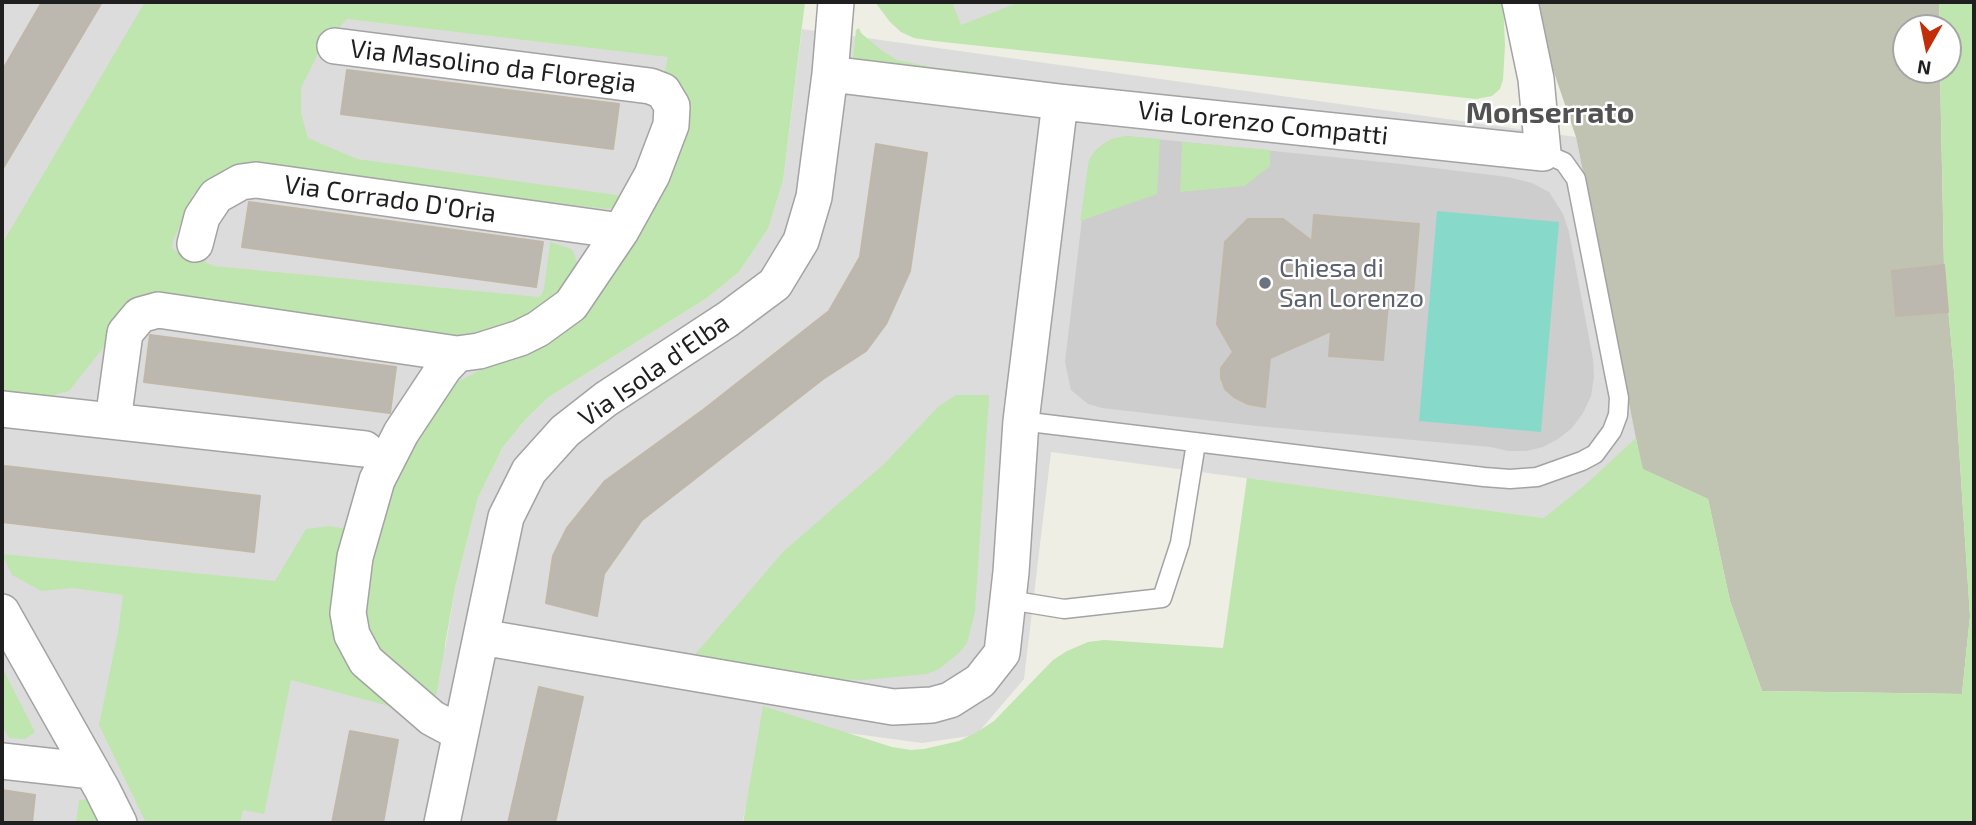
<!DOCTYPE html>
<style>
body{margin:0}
#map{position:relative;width:1976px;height:825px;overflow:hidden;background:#efeee5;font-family:"Exo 2",sans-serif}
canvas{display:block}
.frame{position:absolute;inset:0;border:4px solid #1f1f1f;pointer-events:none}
.north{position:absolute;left:1892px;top:14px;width:70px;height:70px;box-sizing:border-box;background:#fff;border:2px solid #a5a5a5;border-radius:50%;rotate:189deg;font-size:19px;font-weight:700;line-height:28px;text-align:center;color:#1f1f1f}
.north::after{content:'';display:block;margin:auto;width:24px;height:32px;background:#c32e0a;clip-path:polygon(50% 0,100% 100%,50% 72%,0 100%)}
</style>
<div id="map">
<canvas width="1976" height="825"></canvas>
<div class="frame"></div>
<div class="north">N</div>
</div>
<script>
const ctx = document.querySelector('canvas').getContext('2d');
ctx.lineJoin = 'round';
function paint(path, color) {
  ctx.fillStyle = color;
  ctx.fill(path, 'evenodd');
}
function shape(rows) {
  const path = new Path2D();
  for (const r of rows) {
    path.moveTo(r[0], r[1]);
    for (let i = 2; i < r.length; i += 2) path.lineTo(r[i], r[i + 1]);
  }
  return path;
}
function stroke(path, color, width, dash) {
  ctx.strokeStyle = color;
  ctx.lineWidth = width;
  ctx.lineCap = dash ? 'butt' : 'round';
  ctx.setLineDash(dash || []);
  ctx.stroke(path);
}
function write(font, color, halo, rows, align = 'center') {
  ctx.font = font + ' "Exo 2",sans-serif';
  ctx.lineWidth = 5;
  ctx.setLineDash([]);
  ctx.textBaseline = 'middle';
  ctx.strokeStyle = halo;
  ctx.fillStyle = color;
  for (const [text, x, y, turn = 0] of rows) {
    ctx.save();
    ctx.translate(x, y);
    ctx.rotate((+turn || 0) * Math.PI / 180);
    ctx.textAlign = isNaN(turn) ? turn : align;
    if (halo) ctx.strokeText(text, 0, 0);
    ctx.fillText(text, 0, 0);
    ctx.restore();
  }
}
paint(shape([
 [2,2,345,2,685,52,592,333,450,409,445,650,455,588,478,496,503,447,526,419,549,397,707,298,739,272,768,229,783,181,802,29,1576,137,1642,469,1603,526,1051,452,1024,679,976,735,922,743,766,722,742,823,2,823],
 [941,2,1084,2,958,39]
]), '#dddcdc');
paint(shape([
 [1126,136,1401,164,1508,177,1532,183,1549,192,1563,214,1569,232,1593,359,1594,377,1591,396,1583,413,1572,428,1558,439,1543,447,1526,451,1508,451,1491,447,1257,426,1102,408,1088,404,1071,390,1065,362,1089,160,1096,150,1105,143,1112,139]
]), '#cdcdcd');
paint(shape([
 [1534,2,1939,2,1940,28,1906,28,1906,70,1940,70,1944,265,1954,371,1970,616,1962,694,1762,691,1730,601,1708,499,1642,469,1576,137,1545,46]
]), '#c0c3b1');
paint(shape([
 [145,2,805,2,783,181,768,229,739,272,707,298,549,397,526,419,503,447,478,497,455,588,434,708,414,694,376,655,363,630,360,600,365,565,391,485,453,384,557,331,589,307,688,119,676,81,663,77,668,57,347,19,322,45,301,88,301,113,308,138,357,159,624,196,642,170,655,109,660,112,642,182,626,204,608,209,242,166,211,177,193,195,173,241,172,248,183,256,198,258,213,266,540,297,544,289,550,242,569,248,573,251,577,262,568,284,551,308,523,324,496,334,470,338,445,337,214,303,143,297,69,391,50,396,2,397,2,244],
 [875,2,952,2,961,25,1020,2,1503,2,1505,45,1503,80,1500,89,1492,96,1476,99,934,41,914,38,901,32,890,22],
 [1939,2,1974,2,1974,823,743,823,763,706,892,747,911,750,924,749,959,741,977,732,994,721,1053,660,1067,651,1088,642,1104,640,1223,648,1247,478,1544,518,1585,485,1636,438,1643,469,1708,499,1730,601,1762,691,1962,694,1970,616,1954,371,1944,265,1940,70,1948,70,1948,28,1940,28],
 [859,28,861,33,881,50,897,60,932,67,981,73,986,78,854,64,853,57,856,30],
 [1126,136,1160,139,1157,194,1080,221,1089,160,1096,150,1105,143,1112,139],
 [1182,142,1270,150,1270,166,1245,186,1180,192],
 [956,395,989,395,975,612,967,643,959,653,939,669,927,674,864,680,817,678,692,658,784,551,884,464,939,406],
 [330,526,346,529,334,588,404,710,291,680,264,814,243,810,240,823,146,823,99,725,118,632,123,595,73,588,41,591,12,575,2,554,275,581,306,529],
 [2,667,35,732,25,739,9,738,2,725],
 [89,799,101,823,76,823,79,800]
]), '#bfe6ae');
paint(shape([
 [1437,211,1559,222,1541,432,1419,421]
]), '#87daca');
const building = shape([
 [42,2,102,2,2,170,2,71,42,2],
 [347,70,619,104,613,149,341,114,347,70],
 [876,144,927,153,910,271,886,324,866,351,823,379,642,520,604,574,597,616,546,603,553,556,567,528,605,481,703,410,829,311,860,257,876,144],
 [249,202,543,242,536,287,242,247,249,202],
 [1314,215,1419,224,1413,295,1389,293,1383,360,1329,356,1331,331,1270,358,1265,407,1248,404,1234,397,1225,389,1221,378,1221,368,1233,352,1217,324,1225,242,1248,219,1283,219,1312,241,1314,215],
 [1944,265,1948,312,1896,316,1892,271,1944,265],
 [150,335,396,367,390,413,144,382,150,335],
 [5,466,260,496,254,552,2,522,2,486,5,466],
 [539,687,583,697,555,823,508,823,539,687],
 [350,731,398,740,383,823,332,823,350,731],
 [2,790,35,795,32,823,2,823,2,790]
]);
paint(building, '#bcb7af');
stroke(building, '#c0b7a8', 2);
const service = shape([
 [1021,421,1484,477,1510,479,1537,477,1582,461,1595,454,1612,431,1618,415,1619,398,1576,179,1564,162,1543,153],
 [1009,600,1064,609,1162,598,1180,543,1196,443]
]);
const minor = shape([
 [335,46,650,86,663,91,672,106,671,125,652,175,621,231,571,305,538,329,520,338,479,351,457,354,444,368,401,433,377,480,355,557,348,613,352,635,366,661,432,718,460,733],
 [830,74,1060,102,1543,153,1536,79,1520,2],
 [195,244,202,217,216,196,241,182,256,180,621,231],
 [2,409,365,449],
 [113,421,125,333,140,315,158,310,457,354],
 [2,612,102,789,119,823],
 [481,637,893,707,932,705,950,700,980,681,1002,653,1011,572,1021,421,1060,102],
 [2,761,92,771],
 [442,823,506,517,529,471,565,431,606,399,728,319,775,284,801,241,814,197,830,74,836,2]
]);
stroke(service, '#a3a3a3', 21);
stroke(minor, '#a3a3a3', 38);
stroke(service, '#fff', 18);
stroke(minor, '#fff', 35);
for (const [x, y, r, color] of [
 [1265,283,7,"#6b7280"]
]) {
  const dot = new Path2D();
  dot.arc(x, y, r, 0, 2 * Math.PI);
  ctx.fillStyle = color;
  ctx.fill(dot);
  stroke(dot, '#fff', 2.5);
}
write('26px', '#1f1f1f', '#fff', [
 ["Via Masolino da Floregia",493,66,7],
 ["Via Lorenzo Compatti",1263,123,6],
 ["Via Corrado D'Oria",390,199,8],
 ["Via Isola d'Elba",654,370,-35]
]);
write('26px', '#5b616d', '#fff', [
 ["Chiesa di",1279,268],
 ["San Lorenzo",1279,298]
], 'left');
write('bold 30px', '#525252', '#fff', [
 ["Monserrato",1550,113]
]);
</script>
